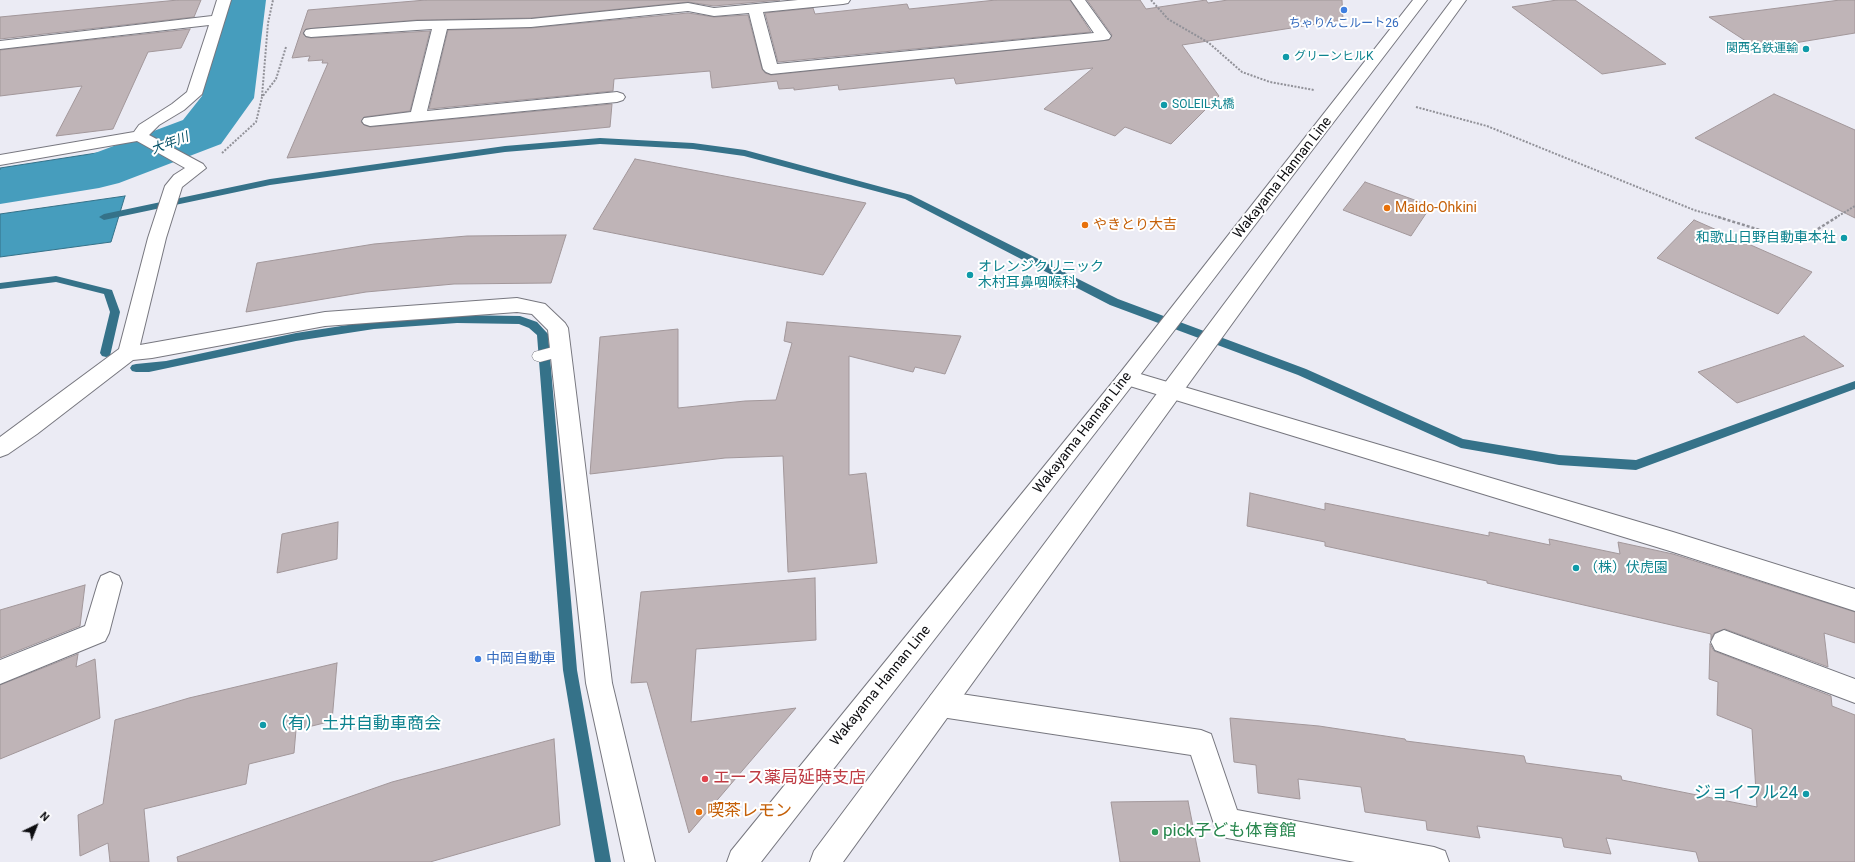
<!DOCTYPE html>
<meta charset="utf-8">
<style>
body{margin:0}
#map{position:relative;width:1855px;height:862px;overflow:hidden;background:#ebebf4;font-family:Roboto,sans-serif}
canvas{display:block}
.north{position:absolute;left:16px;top:806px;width:40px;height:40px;-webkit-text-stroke:3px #fff;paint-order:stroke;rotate:43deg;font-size:11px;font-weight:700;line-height:16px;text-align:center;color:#0d0d10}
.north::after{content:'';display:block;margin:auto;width:14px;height:18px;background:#0d0d10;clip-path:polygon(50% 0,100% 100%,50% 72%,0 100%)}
</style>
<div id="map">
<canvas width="1855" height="862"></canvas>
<div class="north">N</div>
</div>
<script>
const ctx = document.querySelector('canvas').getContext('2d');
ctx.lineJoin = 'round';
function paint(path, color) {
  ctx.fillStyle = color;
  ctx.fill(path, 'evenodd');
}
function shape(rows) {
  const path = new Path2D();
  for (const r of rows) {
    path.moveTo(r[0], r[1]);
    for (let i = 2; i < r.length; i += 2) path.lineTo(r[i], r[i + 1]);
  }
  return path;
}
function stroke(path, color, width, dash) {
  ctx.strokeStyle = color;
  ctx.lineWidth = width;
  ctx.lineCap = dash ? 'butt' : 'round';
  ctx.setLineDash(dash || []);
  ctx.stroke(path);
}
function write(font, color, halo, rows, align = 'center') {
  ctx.font = font + ' Roboto,"Noto Sans JP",sans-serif';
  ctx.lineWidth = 4;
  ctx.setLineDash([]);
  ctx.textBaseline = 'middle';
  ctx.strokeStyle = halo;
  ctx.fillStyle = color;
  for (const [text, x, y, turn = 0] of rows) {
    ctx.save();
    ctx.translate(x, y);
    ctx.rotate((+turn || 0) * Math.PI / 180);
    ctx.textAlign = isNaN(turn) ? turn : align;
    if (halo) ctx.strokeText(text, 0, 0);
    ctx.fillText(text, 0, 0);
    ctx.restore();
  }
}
const water = shape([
 [116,150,153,169,110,182,0,198,0,168,116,150],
 [125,196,111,242,0,257,0,214,125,196]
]);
paint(water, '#469dbd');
stroke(water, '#357289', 1);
paint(shape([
 [600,138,693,143,745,150,911,195,1118,299,1306,369,1463,439,1559,455,1636,460,1855,381,1855,389,1636,470,1559,465,1461,448,1298,375,1110,305,905,199,744,156,693,149,600,144,505,152,270,185,104,220,99,217,104,214,270,179,505,146,600,138],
 [56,276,112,290,120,312,110,356,106,357,102,356,100,353,110,312,104,294,56,282,0,289,0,283,56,276],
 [457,315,520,316,537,322,548,334,577,670,611,862,595,862,563,670,537,335,529,328,519,324,457,323,374,329,296,341,149,372,136,372,132,371,130,368,132,365,136,364,166,361,296,333,374,321,457,315]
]), '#357289');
paint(shape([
 [220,0,266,0,254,98,221,144,119,183,99,188,0,204,0,170,87,156,183,120,202,96,220,0]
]), '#469dbd');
const building = shape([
 [178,0,201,0,194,17,0,39,0,17,178,0],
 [426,0,780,0,714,6,688,2,531,18,417,20,306,29,303,34,306,37,311,38,430,31,410,111,364,117,361,122,364,125,370,127,612,104,610,127,287,158,328,63,322,63,323,60,308,61,310,56,292,58,308,10,426,0],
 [996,0,1070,0,1091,32,778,62,765,13,813,8,815,14,907,4,909,9,996,0],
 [1087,0,1140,0,1146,9,1206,0,1208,3,1228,0,1342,0,1343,20,1182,45,1219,96,1171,144,1125,127,1115,136,1044,109,1093,68,956,84,954,78,839,90,838,85,794,90,794,88,779,89,777,81,712,88,710,71,614,79,613,91,429,109,448,30,531,28,688,13,714,17,748,15,762,69,765,73,771,75,1109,40,1112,35,1087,0],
 [1557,0,1575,0,1666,64,1602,74,1512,7,1557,0],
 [1840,0,1855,0,1855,33,1758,49,1709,17,1840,0],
 [190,29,181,48,148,52,113,129,56,136,82,86,0,96,0,50,190,29],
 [1774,94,1855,130,1855,218,1695,138,1774,94],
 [635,159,866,203,823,275,593,229,635,159],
 [1365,182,1431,206,1411,236,1343,210,1365,182],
 [1694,220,1812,272,1778,314,1657,258,1694,220],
 [566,235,551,283,454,284,366,292,246,312,257,263,374,244,467,236,566,235],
 [787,322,961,336,945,374,915,367,913,372,849,356,849,475,866,473,877,563,788,572,783,456,725,458,590,474,600,337,678,329,678,408,745,401,776,400,792,343,784,341,787,322],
 [1804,336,1844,366,1737,403,1698,372,1804,336],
 [1250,493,1325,510,1325,503,1489,536,1489,532,1550,545,1549,539,1620,554,1618,542,1673,554,1855,612,1855,643,1824,633,1828,667,1725,629,1714,633,1711,640,1711,634,1487,583,1487,581,1325,546,1325,542,1247,526,1250,493],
 [338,522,337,559,277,573,282,534,338,522],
 [815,578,816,640,696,649,691,722,796,708,689,833,647,682,631,683,641,592,815,578],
 [85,585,80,626,0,658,0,610,85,585],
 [1710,644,1714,651,1831,696,1832,706,1855,715,1855,862,1699,862,1696,852,1606,838,1611,854,1564,847,1562,838,1477,826,1480,838,1427,830,1426,821,1365,812,1361,787,1298,779,1300,799,1258,793,1256,765,1234,762,1230,718,1319,726,1405,739,1406,741,1524,756,1526,763,1621,776,1622,780,1757,807,1752,729,1717,715,1718,682,1709,679,1710,644],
 [78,654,76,667,95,659,100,718,0,759,0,685,78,654],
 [337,663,332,721,296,730,294,753,249,764,246,784,144,809,149,862,110,862,108,843,80,856,78,815,103,804,115,720,189,698,337,663],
 [554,739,560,825,430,862,178,862,177,857,392,782,554,739],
 [1188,801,1200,862,1120,862,1111,802,1188,801]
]);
paint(building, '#bfb4b7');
stroke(building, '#a2979a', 1);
const lane = shape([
 [560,345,566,347,568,351,566,355,540,362,534,360,532,356,534,352,560,345]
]);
const street = shape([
 [217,0,231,0,202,94,184,110,159,125,149,135,203,164,206,168,182,187,166,238,140,345,325,312,517,298,545,304,565,323,568,328,612,683,655,862,625,862,586,683,548,330,532,314,517,312,325,326,152,358,133,360,37,434,8,454,0,457,0,437,119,349,148,238,165,186,174,175,185,168,137,141,0,165,0,155,134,132,139,125,172,104,187,92,209,25,0,49,0,41,212,16,217,0],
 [798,0,850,0,848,3,843,4,763,12,777,64,1094,33,1071,0,1085,0,1111,36,1109,39,1104,40,771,74,766,72,763,69,749,13,714,16,688,11,531,27,447,29,427,111,617,92,623,94,625,97,623,100,617,102,370,126,364,124,362,121,364,118,411,112,432,29,311,37,306,36,304,33,306,30,311,29,417,21,531,19,688,3,714,8,798,0],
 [1127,370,1673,532,1855,589,1855,611,1673,552,1120,383,1116,378,1120,373,1127,370],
 [110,572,119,576,122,583,109,633,105,641,0,684,0,660,85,626,98,583,101,576,110,572],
 [1724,630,1855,679,1855,703,1715,650,1711,642,1715,634,1724,630],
 [941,691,1201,730,1211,734,1237,810,1434,847,1445,851,1449,862,1355,862,1227,838,1217,833,1191,755,941,717,931,713,927,704,931,695,941,691]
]);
const secondary = shape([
 [1413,0,1427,0,1134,383,761,862,727,862,731,851,1120,373,1413,0],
 [1452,0,1466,0,843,862,810,862,814,851,1452,0]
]);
stroke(lane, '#77777f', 1);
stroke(street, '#77777f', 2);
stroke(secondary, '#77777f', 2);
stroke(shape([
 [1151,0,1168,19,1209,43,1242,72,1270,82,1314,90],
 [262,96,268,23,273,0],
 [1416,107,1487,126,1694,210,1722,218],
 [222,153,256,122,262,97,276,79,286,47],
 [1835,218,1855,206]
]), '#919198', 2, [2, 1.5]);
stroke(shape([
 [1718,217,1776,235,1805,237,1837,217]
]), '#919198', 2.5, [3, 2]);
paint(lane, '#fff');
paint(street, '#fff');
paint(secondary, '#fff');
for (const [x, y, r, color] of [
 [1344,10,4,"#3f7fe0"],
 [1806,49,4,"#0f9aa8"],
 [1286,57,4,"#0f9aa8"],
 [1164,105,4,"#0f9aa8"],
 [1387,208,4,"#e8710a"],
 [1085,225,4,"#e8710a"],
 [1844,238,4,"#0f9aa8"],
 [970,275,4,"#0f9aa8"],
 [1576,568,4,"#0f9aa8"],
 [478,659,4,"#3f7fe0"],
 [263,725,4,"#0f9aa8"],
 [705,779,4,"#e0444e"],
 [1806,794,4,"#0f9aa8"],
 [699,812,4,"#e8710a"],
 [1155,832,4,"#2e9e5b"]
]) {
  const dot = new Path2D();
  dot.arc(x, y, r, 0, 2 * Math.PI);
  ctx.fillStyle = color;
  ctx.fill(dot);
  stroke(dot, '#fff', 1.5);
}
write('12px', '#366cbe', '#fff', [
 ["ちゃりんこルート26",1344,24]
]);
write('12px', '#0d838f', '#fff', [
 ["関西名鉄運輸",1798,49,"right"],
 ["グリーンヒルK",1294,57],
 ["SOLEIL丸橋",1172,105]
], 'left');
write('italic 13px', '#045067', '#fff', [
 ["大年川",170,144,-21]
]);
write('14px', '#0d0d10', '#fff', [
 ["Wakayama Hannan Line",1283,178,-52],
 ["Wakayama Hannan Line",1083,433,-52],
 ["Wakayama Hannan Line",881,686,-51]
]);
write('14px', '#c56008', '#fff', [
 ["Maido-Ohkini",1395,208],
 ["やきとり大吉",1093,225]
], 'left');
write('14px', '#0d838f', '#fff', [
 ["和歌山日野自動車本社",1836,238,"right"],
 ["オレンジクリニック",978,267],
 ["木村耳鼻咽喉科",978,283],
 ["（株）伏虎園",1584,568]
], 'left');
write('14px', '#366cbe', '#fff', [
 ["中岡自動車",486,659]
], 'left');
write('17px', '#0d838f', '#fff', [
 ["（有）土井自動車商会",271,725],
 ["ジョイフル24",1798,794,"right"]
], 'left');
write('17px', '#be3a42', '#fff', [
 ["エース薬局延時支店",713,779]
], 'left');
write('17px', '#c56008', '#fff', [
 ["喫茶レモン",707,812]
], 'left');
write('17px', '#27864d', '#fff', [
 ["pick子ども体育館",1163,832]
], 'left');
</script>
